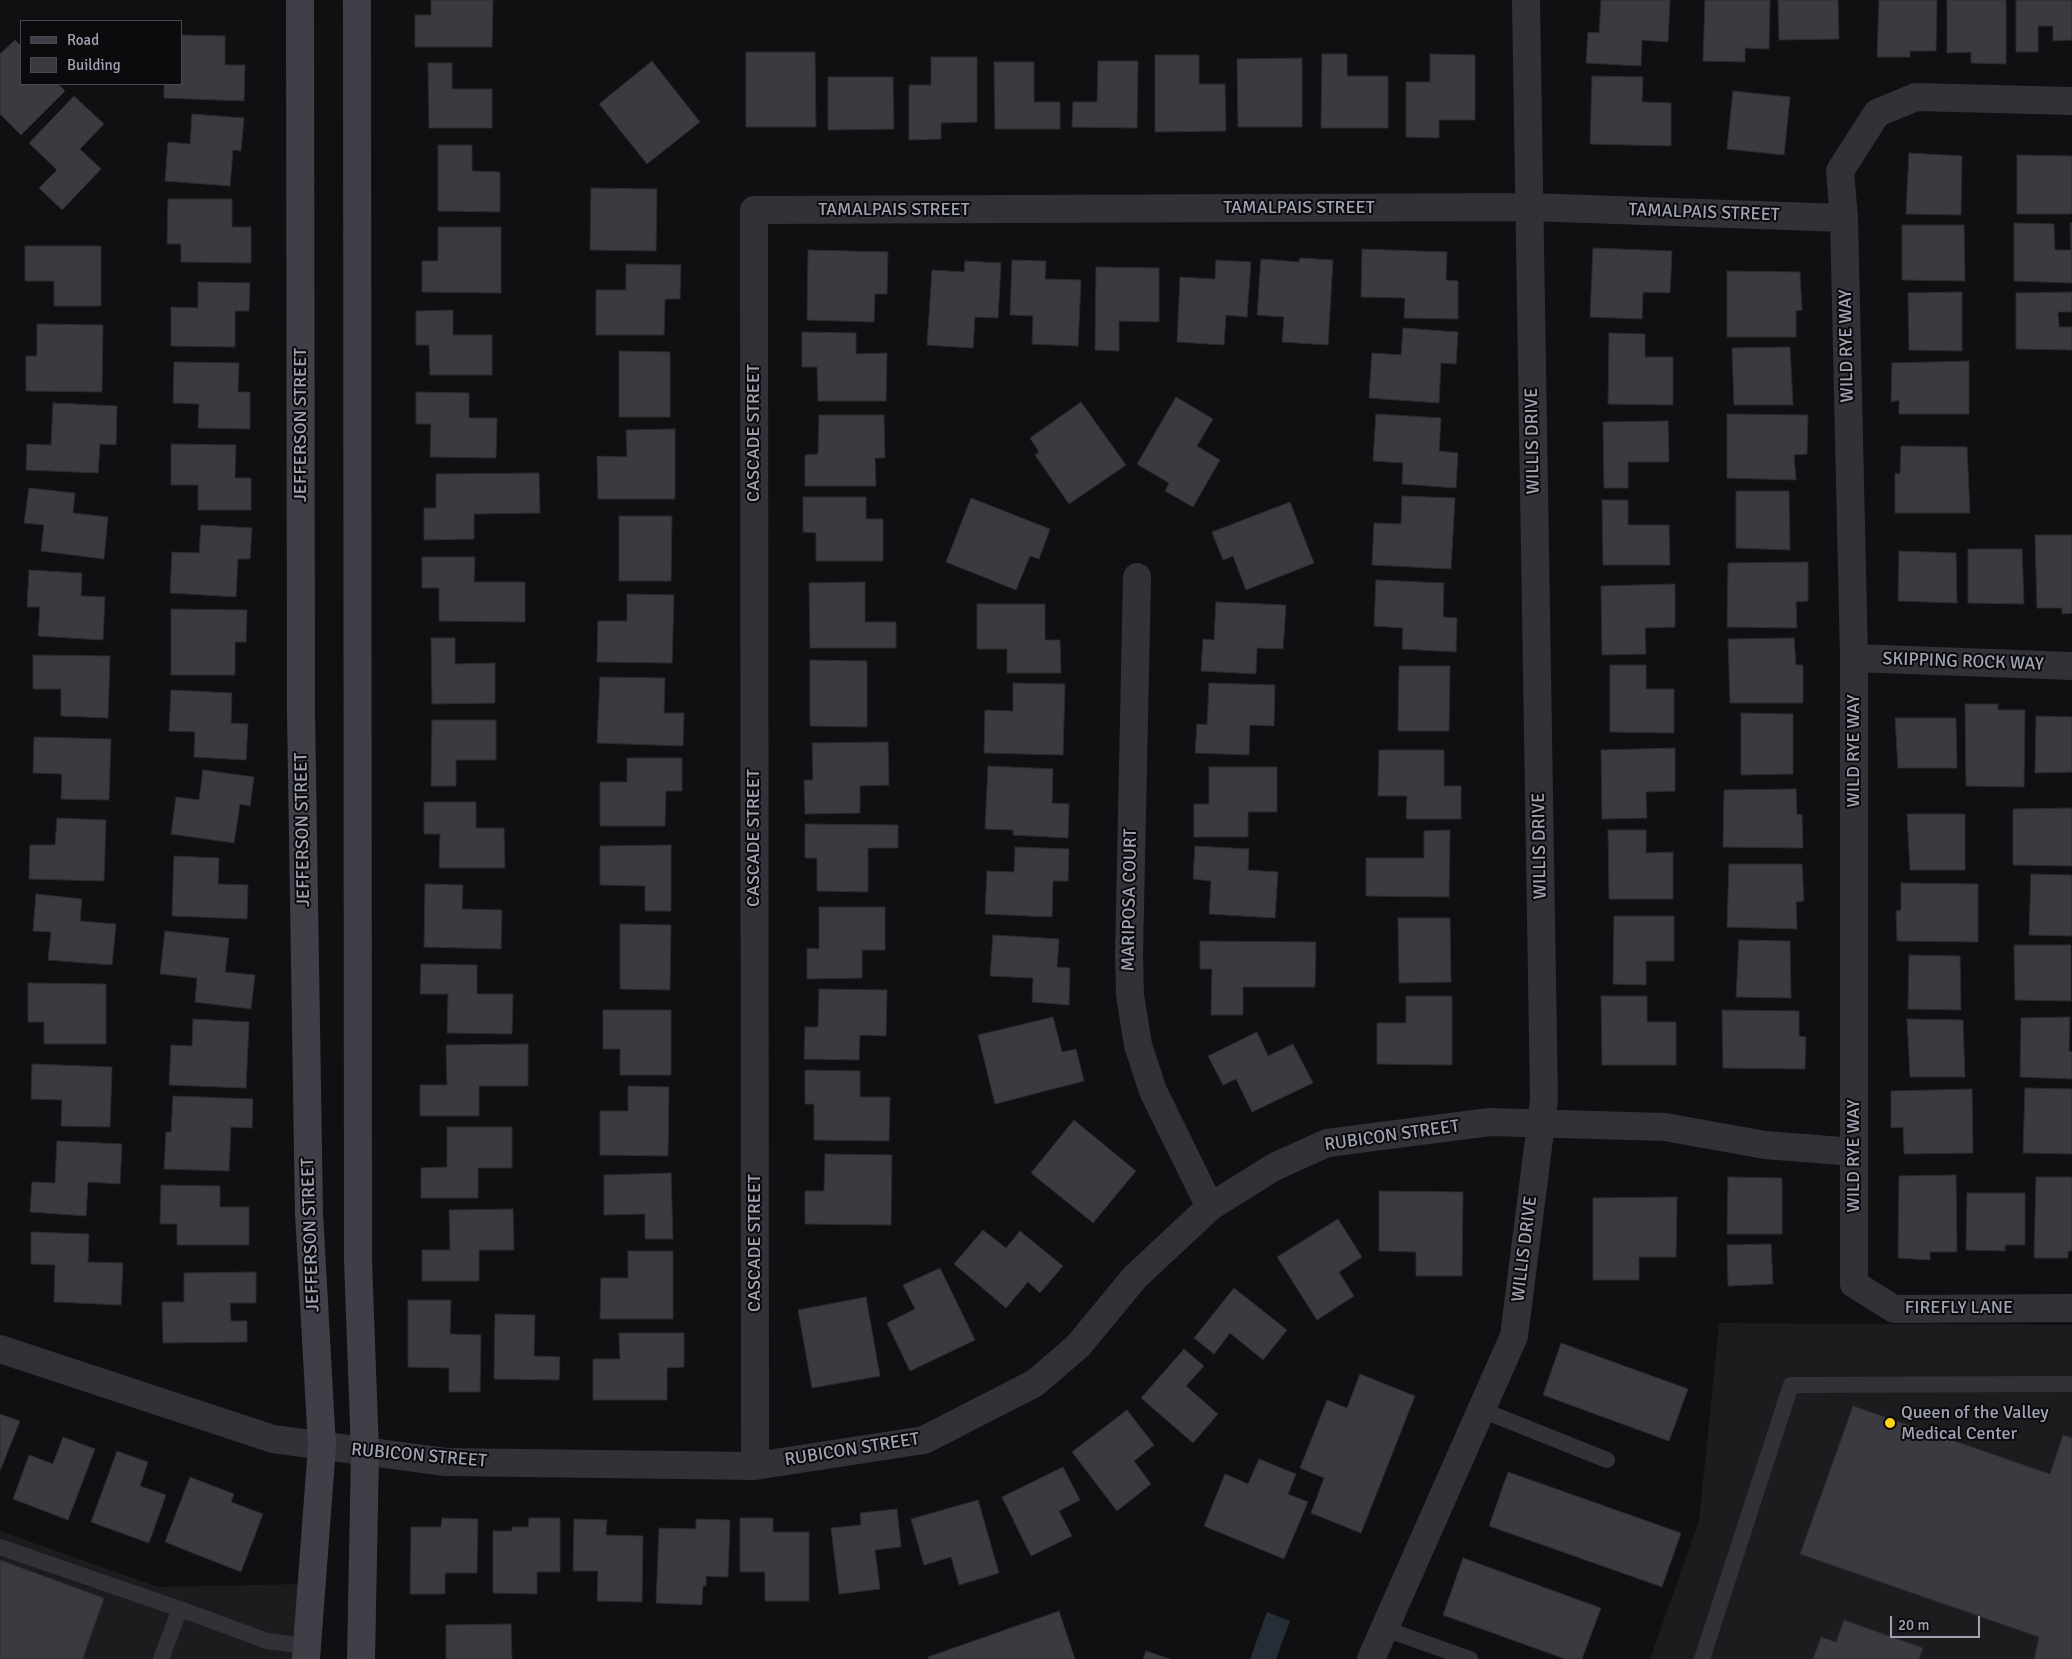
<!DOCTYPE html>
<style>
body{margin:0}
#map{position:relative;width:2072px;height:1659px;overflow:hidden;background:#101012;font-family:Signika,sans-serif}
canvas{display:block}
.legend{position:absolute;left:20px;top:20px;width:162px;height:65px;box-sizing:border-box;background:#0b0b0d;border:1px solid #474850;margin:0;padding:6px 9px;list-style:none;font-size:15px;color:#a0a3b4}
.legend li{display:flex;align-items:center;gap:10px;height:25px}
.legend b{width:25px;border:1px solid #474850}
.scale{position:absolute;left:1890px;top:1616px;width:90px;height:22px;box-sizing:border-box;border:2px solid #a0a3b4;border-top:0;padding-left:6px;font-size:15px;line-height:18px;white-space:nowrap;color:#a0a3b4;-webkit-text-stroke:4px #0b0b0d;paint-order:stroke}
</style>
<div id="map">
<canvas width="2072" height="1659"></canvas>
<ul class="legend">
<li><b style="height:6px;background:#3f4047"></b>Road</li>
<li><b style="height:14px;background:#3a3a40"></b>Building</li>
</ul>
<div class="scale">20 m</div>
</div>
<script>
const ctx = document.querySelector('canvas').getContext('2d');
ctx.lineJoin = 'round';
function paint(path, color) {
  ctx.fillStyle = color;
  ctx.fill(path, 'evenodd');
}
function shape(rows) {
  const path = new Path2D();
  for (const r of rows) {
    path.moveTo(r[0], r[1]);
    for (let i = 2; i < r.length; i += 2) path.lineTo(r[i], r[i + 1]);
  }
  return path;
}
function stroke(path, color, width, dash) {
  ctx.strokeStyle = color;
  ctx.lineWidth = width;
  ctx.lineCap = dash ? 'butt' : 'round';
  ctx.setLineDash(dash || []);
  ctx.stroke(path);
}
function write(font, color, halo, rows, align = 'center') {
  ctx.font = font + ' Signika,sans-serif';
  ctx.lineWidth = 4;
  ctx.setLineDash([]);
  ctx.textBaseline = 'middle';
  ctx.strokeStyle = halo;
  ctx.fillStyle = color;
  for (const [text, x, y, turn = 0] of rows) {
    ctx.save();
    ctx.translate(x, y);
    ctx.rotate((+turn || 0) * Math.PI / 180);
    ctx.textAlign = isNaN(turn) ? turn : align;
    if (halo) ctx.strokeText(text, 0, 0);
    ctx.fillText(text, 0, 0);
    ctx.restore();
  }
}
paint(shape([
 [1719,1323,2072,1325,2072,1659,1650,1659,1699,1521],
 [0,1531,158,1587,304,1584,299,1659,0,1659]
]), '#1c1c1f');
paint(shape([
 [1267,1612,1290,1621,1276,1659,1250,1659]
]), '#262d36');
const building = shape([
 [431,0,493,0,492,47,415,47,415,15,431,15,431,0],
 [1601,0,1670,0,1668,42,1642,40,1641,66,1586,63,1588,32,1599,33,1601,0],
 [1705,0,1770,0,1769,49,1745,48,1745,62,1703,61,1705,0],
 [1778,0,1838,0,1839,39,1779,40,1778,0],
 [1879,0,1937,0,1936,51,1910,51,1910,57,1877,57,1879,0],
 [1947,0,2006,0,2006,64,1971,63,1971,52,1947,53,1947,0],
 [2016,0,2072,0,2072,40,2053,41,2053,26,2038,26,2038,52,2016,52,2016,0],
 [181,35,225,36,225,65,245,65,244,101,164,98,164,84,181,84,181,35],
 [15,40,21,46,21,84,58,84,65,91,21,135,0,114,0,54,15,40],
 [746,52,815,52,816,127,746,127,746,52],
 [1322,54,1347,54,1347,76,1388,76,1388,128,1321,128,1322,54],
 [1430,54,1475,55,1475,120,1439,120,1439,138,1406,137,1406,82,1430,82,1430,54],
 [1155,55,1199,55,1199,84,1225,84,1226,131,1155,132,1155,55],
 [931,57,977,57,977,122,941,123,941,139,909,140,909,85,931,85,931,57],
 [1302,58,1302,127,1238,127,1237,59,1302,58],
 [652,61,700,122,647,164,599,104,652,61],
 [1098,61,1138,61,1137,128,1072,127,1073,102,1097,102,1098,61],
 [994,62,1034,62,1034,102,1060,102,1060,129,995,129,994,62],
 [428,63,452,63,452,89,492,89,492,128,429,128,428,63],
 [1592,76,1643,77,1642,102,1671,103,1671,146,1590,144,1592,76],
 [828,77,893,77,894,129,828,130,828,77],
 [1733,91,1790,97,1784,155,1727,149,1733,91],
 [74,96,104,124,80,149,101,169,62,210,39,188,57,170,29,143,74,96],
 [192,114,244,118,241,151,233,150,230,186,165,181,168,142,190,144,192,114],
 [438,145,472,145,472,171,500,172,500,212,438,211,438,145],
 [1909,153,1962,156,1961,215,1906,214,1909,153],
 [2017,155,2072,156,2072,214,2017,214,2017,155],
 [591,188,657,189,656,251,590,250,591,188],
 [168,199,232,199,232,227,251,227,251,263,181,262,181,244,167,244,168,199],
 [2014,223,2054,224,2055,250,2071,250,2070,223,2072,223,2072,283,2014,281,2014,223],
 [1902,225,1964,225,1965,281,1902,280,1902,225],
 [438,227,501,227,501,293,422,292,422,261,438,261,438,227],
 [25,246,101,246,101,306,54,306,54,281,25,281,25,246],
 [1593,248,1672,251,1670,293,1643,292,1642,319,1590,317,1593,248],
 [1362,249,1447,252,1446,280,1458,281,1458,319,1404,318,1405,298,1361,297,1362,249],
 [808,250,888,252,887,294,875,294,874,322,807,320,808,250],
 [1300,258,1333,260,1328,345,1282,342,1284,317,1257,315,1261,259,1299,262,1300,258],
 [1012,260,1046,261,1045,279,1081,280,1078,346,1032,344,1033,316,1010,315,1012,260],
 [1216,260,1251,262,1247,317,1226,315,1224,345,1177,342,1180,277,1215,279,1216,260],
 [965,261,1001,263,998,318,975,317,973,348,927,345,932,270,964,272,965,261],
 [626,264,681,265,680,299,665,299,664,335,596,335,596,290,626,290,626,264],
 [1096,267,1159,268,1159,322,1119,321,1119,351,1095,350,1096,267],
 [1727,271,1800,272,1802,310,1796,311,1796,337,1727,337,1727,271],
 [198,282,250,283,249,311,235,311,235,347,171,346,171,307,198,308,198,282],
 [1962,292,1962,351,1909,350,1908,293,1962,292],
 [2072,292,2072,312,2058,312,2059,327,2072,327,2072,350,2016,349,2016,293,2072,292],
 [453,310,453,335,492,335,492,375,430,375,429,345,416,345,416,311,453,310],
 [37,324,103,325,102,392,26,391,26,356,37,356,37,324],
 [1403,328,1458,332,1456,364,1441,363,1439,403,1369,398,1372,353,1401,355,1403,328],
 [802,332,856,333,856,354,887,353,886,401,818,401,817,367,802,367,802,332],
 [1609,333,1645,334,1645,357,1673,357,1673,405,1608,404,1609,333],
 [1790,347,1793,405,1734,405,1732,348,1790,347],
 [619,351,670,352,670,417,619,417,619,351],
 [1969,361,1969,414,1899,414,1899,400,1891,402,1892,363,1969,361],
 [174,362,239,363,238,392,250,392,250,429,198,428,199,404,173,403,174,362],
 [416,392,469,393,469,418,497,418,496,458,430,457,431,424,416,424,416,392],
 [1176,397,1213,419,1197,446,1220,460,1193,507,1165,491,1169,483,1137,464,1176,397],
 [1081,402,1126,465,1069,504,1035,455,1039,452,1030,438,1081,402],
 [53,403,117,406,116,445,100,444,98,473,26,470,27,444,51,445,53,403],
 [1376,414,1441,418,1439,451,1458,453,1456,488,1402,484,1403,463,1373,461,1376,414],
 [1727,414,1808,415,1807,454,1794,455,1796,480,1727,478,1727,414],
 [819,415,884,415,885,458,875,458,876,486,805,486,805,455,818,454,819,415],
 [1668,421,1669,462,1628,462,1628,488,1604,488,1603,422,1668,421],
 [675,429,675,499,598,499,597,456,627,457,626,430,675,429],
 [171,444,236,445,235,478,251,478,251,510,198,510,198,485,171,485,171,444],
 [1901,446,1967,447,1970,513,1895,513,1895,473,1900,474,1901,446],
 [539,473,540,513,474,514,474,539,424,540,424,508,436,508,436,474,539,473],
 [29,488,75,493,73,513,108,517,104,559,41,551,44,525,24,523,29,488],
 [1736,491,1789,491,1790,550,1736,548,1736,491],
 [1402,496,1455,498,1451,569,1372,565,1374,523,1401,524,1402,496],
 [803,497,866,497,866,519,883,519,883,561,816,561,816,533,803,532,803,497],
 [971,498,1050,529,1039,559,1030,556,1016,590,946,562,971,498],
 [1602,500,1628,500,1628,525,1669,525,1670,565,1603,565,1602,500],
 [1290,502,1314,563,1246,590,1233,556,1223,560,1212,532,1290,502],
 [619,516,672,516,671,581,619,581,619,516],
 [201,525,252,528,250,559,238,559,236,597,170,593,172,552,199,553,201,525],
 [2035,535,2072,535,2072,613,2062,614,2062,608,2037,608,2035,535],
 [1968,549,2022,549,2024,604,1968,603,1968,549],
 [1899,551,1956,553,1957,603,1898,601,1899,551],
 [422,557,475,557,474,582,525,582,525,622,439,621,439,588,422,588,422,557],
 [1808,562,1808,601,1796,602,1797,628,1727,627,1728,563,1808,562],
 [29,570,82,573,81,596,105,597,103,640,38,636,40,607,27,607,29,570],
 [1376,580,1444,583,1443,617,1457,618,1456,652,1402,649,1403,628,1374,626,1376,580],
 [865,582,865,622,896,622,896,648,810,648,809,583,865,582],
 [1675,584,1675,627,1645,628,1646,654,1602,655,1601,586,1675,584],
 [627,594,674,595,672,663,597,662,598,621,627,621,627,594],
 [1216,602,1286,605,1283,649,1257,648,1256,674,1201,671,1203,639,1214,640,1216,602],
 [977,604,1045,604,1045,640,1060,640,1061,673,1007,673,1007,649,977,649,977,604],
 [171,609,247,610,246,642,235,642,235,675,171,675,171,609],
 [431,638,455,638,455,664,495,663,495,703,432,704,431,638],
 [1794,638,1796,665,1803,665,1803,703,1730,703,1728,639,1794,638],
 [33,655,110,656,108,718,61,716,61,689,33,689,33,655],
 [810,660,867,661,867,727,810,726,810,660],
 [1610,665,1646,665,1646,689,1674,689,1674,733,1610,732,1610,665],
 [1399,666,1450,666,1449,731,1398,731,1399,666],
 [600,677,665,678,664,713,684,713,683,746,597,743,600,677],
 [1013,683,1065,684,1063,755,984,753,985,710,1013,711,1013,683],
 [1209,683,1275,685,1274,726,1250,725,1249,755,1195,753,1197,724,1207,725,1209,683],
 [171,690,232,693,231,723,248,724,246,760,194,757,195,732,169,731,171,690],
 [1965,704,1998,704,1998,710,2025,710,2024,787,1966,786,1965,704],
 [1741,713,1793,714,1793,774,1741,775,1741,713],
 [2036,716,2072,717,2072,772,2035,773,2036,716],
 [1895,718,1956,718,1957,768,1898,768,1895,718],
 [432,720,496,720,496,760,456,760,456,786,431,786,432,720],
 [34,737,111,739,109,800,61,799,62,774,33,773,34,737],
 [888,742,889,785,860,786,860,813,805,814,804,780,813,780,812,743,888,742],
 [1675,748,1675,791,1646,792,1647,818,1602,819,1601,750,1675,748],
 [1379,750,1444,750,1444,786,1461,786,1461,819,1406,819,1407,796,1378,796,1379,750],
 [627,758,682,758,682,791,666,791,665,826,600,826,600,782,627,782,627,758],
 [988,766,1053,769,1052,803,1069,804,1068,838,1013,835,1013,830,985,829,988,766],
 [1209,767,1277,767,1277,812,1248,812,1248,837,1194,837,1194,804,1209,804,1209,767],
 [203,770,254,777,250,806,240,804,234,843,171,834,176,797,199,800,203,770],
 [1796,789,1797,814,1802,815,1803,848,1723,847,1724,790,1796,789],
 [424,802,476,802,476,828,504,828,505,868,439,868,440,834,424,834,424,802],
 [2072,808,2072,866,2013,865,2013,809,2072,808],
 [1907,814,1965,814,1965,870,1910,870,1907,814],
 [57,818,106,820,104,881,29,879,30,845,55,845,57,818],
 [805,824,898,825,898,848,868,848,868,892,817,891,817,858,805,858,805,824],
 [1450,830,1449,897,1366,896,1366,858,1424,858,1424,831,1450,830],
 [1608,830,1646,830,1646,853,1673,852,1673,899,1609,899,1608,830],
 [671,845,671,911,645,911,645,886,600,885,600,846,671,845],
 [1195,846,1249,849,1248,870,1278,872,1275,918,1209,914,1211,881,1193,879,1195,846],
 [1015,847,1069,849,1068,881,1053,881,1052,917,985,914,987,871,1014,872,1015,847],
 [174,856,219,858,218,884,248,885,247,919,172,916,174,856],
 [1729,864,1802,864,1804,901,1796,902,1797,929,1727,927,1729,864],
 [2031,874,2072,875,2072,936,2029,935,2031,874],
 [1901,883,1978,884,1978,942,1897,941,1896,911,1901,910,1901,883],
 [425,884,463,885,462,909,502,910,501,949,424,947,425,884],
 [36,894,82,899,80,921,116,924,112,965,48,960,51,932,33,931,36,894],
 [819,907,885,907,885,950,862,950,862,978,807,979,807,948,819,949,819,907],
 [1614,916,1674,916,1674,961,1646,961,1646,985,1613,984,1614,916],
 [1398,918,1450,918,1451,982,1399,983,1398,918],
 [620,924,671,925,670,990,620,989,620,924],
 [165,931,229,938,225,972,255,975,251,1009,195,1002,197,978,160,974,165,931],
 [993,935,1059,939,1057,967,1070,968,1069,1005,1032,1002,1033,978,990,976,993,935],
 [1739,940,1790,941,1791,998,1736,997,1739,940],
 [1200,941,1316,942,1315,987,1243,987,1243,1015,1211,1015,1212,969,1200,969,1200,941],
 [2014,945,2071,945,2071,1001,2015,1000,2014,945],
 [1909,955,1960,956,1961,1010,1908,1009,1909,955],
 [421,964,477,965,477,994,513,994,512,1034,447,1033,448,994,420,994,421,964],
 [28,983,106,984,106,1044,44,1044,44,1022,28,1022,28,983],
 [819,989,887,990,886,1036,860,1035,859,1060,804,1059,805,1027,818,1027,819,989],
 [1406,996,1452,996,1452,1065,1377,1064,1377,1023,1406,1023,1406,996],
 [1601,996,1647,996,1647,1022,1676,1022,1676,1065,1602,1065,1601,996],
 [603,1010,671,1010,671,1075,620,1075,620,1049,603,1049,603,1010],
 [1722,1010,1799,1011,1799,1036,1806,1037,1805,1069,1723,1068,1722,1010],
 [1053,1017,1062,1052,1076,1049,1084,1081,995,1104,978,1035,1053,1017],
 [2070,1017,2069,1051,2072,1052,2072,1079,2020,1077,2021,1018,2070,1017],
 [193,1019,249,1022,246,1088,169,1085,171,1045,192,1046,193,1019],
 [1907,1019,1963,1020,1965,1077,1910,1077,1907,1019],
 [1257,1032,1268,1056,1293,1044,1313,1083,1252,1112,1236,1079,1223,1085,1208,1056,1257,1032],
 [528,1044,528,1086,479,1086,479,1116,420,1116,420,1085,447,1085,446,1045,528,1044],
 [32,1064,112,1067,110,1127,61,1126,62,1100,31,1099,32,1064],
 [805,1070,860,1071,860,1097,890,1097,889,1141,814,1140,814,1104,805,1104,805,1070],
 [628,1086,669,1087,668,1156,600,1155,600,1111,628,1111,628,1086],
 [2025,1088,2072,1089,2072,1154,2023,1153,2025,1088],
 [1972,1089,1973,1153,1904,1154,1903,1127,1891,1128,1891,1091,1972,1089],
 [173,1096,253,1099,252,1128,231,1127,229,1171,164,1169,166,1132,171,1132,173,1096],
 [1074,1120,1136,1171,1093,1223,1031,1173,1074,1120],
 [447,1127,512,1127,512,1168,478,1168,478,1198,421,1198,421,1168,447,1167,447,1127],
 [57,1141,122,1144,120,1184,88,1182,86,1216,30,1212,32,1182,55,1183,57,1141],
 [825,1154,892,1155,891,1225,805,1224,805,1191,824,1191,825,1154],
 [671,1173,673,1239,645,1239,645,1214,604,1215,604,1175,671,1173],
 [1956,1175,1957,1252,1930,1252,1930,1260,1898,1258,1899,1176,1956,1175],
 [1728,1177,1782,1178,1782,1234,1727,1234,1728,1177],
 [2036,1177,2072,1177,2072,1251,2068,1251,2068,1258,2034,1258,2036,1177],
 [161,1185,220,1186,220,1207,249,1207,249,1245,177,1245,177,1224,160,1224,161,1185],
 [1379,1191,1463,1192,1462,1276,1416,1276,1416,1252,1379,1251,1379,1191],
 [1967,1193,2025,1193,2025,1245,2005,1245,2005,1251,1966,1250,1967,1193],
 [1677,1197,1676,1257,1639,1257,1639,1280,1593,1280,1593,1198,1677,1197],
 [513,1209,514,1250,479,1250,479,1281,422,1281,422,1250,450,1250,449,1210,513,1209],
 [1338,1219,1362,1257,1339,1272,1354,1296,1317,1320,1277,1257,1338,1219],
 [983,1230,1006,1248,1020,1231,1063,1266,1040,1293,1028,1282,1006,1308,954,1264,983,1230],
 [31,1232,89,1234,88,1262,123,1263,121,1305,54,1302,55,1265,31,1264,31,1232],
 [1771,1244,1773,1284,1728,1286,1727,1245,1771,1244],
 [628,1251,673,1251,673,1319,600,1319,601,1278,628,1278,628,1251],
 [940,1268,975,1340,910,1371,887,1323,915,1309,903,1285,940,1268],
 [256,1272,256,1303,230,1303,231,1321,247,1321,247,1342,163,1343,162,1302,184,1302,184,1273,256,1272],
 [1234,1288,1287,1330,1263,1360,1230,1333,1214,1354,1194,1338,1234,1288],
 [866,1297,880,1376,812,1388,798,1310,866,1297],
 [408,1300,451,1300,450,1334,481,1335,480,1392,449,1392,449,1368,408,1367,408,1300],
 [495,1314,535,1315,534,1356,560,1357,559,1380,494,1379,495,1314],
 [619,1333,684,1333,684,1367,667,1368,667,1400,593,1400,593,1359,620,1359,619,1333],
 [1561,1343,1688,1389,1669,1441,1543,1395,1561,1343],
 [1184,1349,1204,1366,1186,1386,1218,1414,1193,1443,1141,1398,1184,1349],
 [1360,1374,1415,1396,1361,1533,1311,1513,1324,1478,1300,1468,1327,1400,1347,1408,1360,1374],
 [1853,1406,2050,1474,2063,1435,2072,1438,2072,1659,2034,1659,2039,1637,1800,1554,1853,1406],
 [1127,1410,1154,1445,1134,1461,1151,1484,1117,1511,1072,1452,1127,1410],
 [0,1414,20,1421,0,1471,0,1414],
 [63,1437,95,1449,68,1520,13,1499,29,1455,53,1464,63,1437],
 [117,1451,148,1462,140,1486,166,1495,149,1543,91,1522,117,1451],
 [1259,1459,1296,1474,1288,1494,1308,1502,1284,1559,1204,1526,1225,1474,1248,1484,1259,1459],
 [1063,1467,1080,1500,1059,1511,1072,1536,1031,1556,1002,1497,1063,1467],
 [1508,1472,1681,1533,1662,1587,1489,1526,1508,1472],
 [190,1477,234,1494,231,1502,263,1514,241,1572,165,1542,190,1477],
 [978,1500,999,1573,959,1585,951,1557,924,1565,911,1519,978,1500],
 [897,1509,901,1547,875,1550,880,1589,839,1594,831,1528,861,1525,860,1513,897,1509],
 [442,1518,478,1519,477,1573,445,1573,445,1594,410,1594,411,1527,441,1527,442,1518],
 [529,1518,560,1518,560,1572,537,1572,537,1594,493,1593,493,1531,512,1531,512,1527,528,1527,529,1518],
 [740,1518,773,1518,773,1532,809,1532,809,1601,765,1601,765,1572,740,1572,740,1518],
 [574,1519,607,1520,606,1535,643,1536,642,1602,597,1601,598,1571,573,1571,574,1519],
 [696,1519,730,1520,728,1577,706,1576,706,1586,703,1586,702,1605,656,1603,659,1528,696,1529,696,1519],
 [1463,1558,1601,1608,1582,1659,1565,1659,1443,1615,1463,1558],
 [0,1560,104,1598,83,1658,85,1659,0,1659,0,1560],
 [1059,1611,1075,1659,928,1659,928,1657,1059,1611],
 [1844,1620,1923,1648,1919,1659,1813,1659,1821,1637,1836,1642,1844,1620],
 [511,1624,512,1659,446,1659,446,1625,511,1624],
 [1146,1651,1170,1659,1143,1659,1146,1651]
]);
paint(building, '#3a3a40');
stroke(building, '#2b2a2e', 1);
stroke(shape([
 [1482,1410,1607,1460],
 [0,1547,180,1609,267,1641,306,1646],
 [1385,1629,1470,1659],
 [161,1659,180,1609],
 [1702,1659,1791,1385,2072,1384]
]), '#313137', 16);
stroke(shape([
 [2072,101,1916,97,1877,113,1840,171,1844,218,1854,658,1854,1284,1894,1309,2072,1308],
 [1137,577,1129,955,1130,995,1138,1045,1153,1091,1210,1207],
 [1854,658,2072,666],
 [0,1349,273,1439,446,1462,755,1466,924,1440,1035,1383,1078,1346,1135,1277,1210,1207,1274,1167,1327,1143,1490,1122,1665,1127,1765,1145,1854,1152],
 [755,1466,754,210,1530,207,1844,218],
 [1371,1659,1514,1336,1544,1100,1526,0]
]), '#313137', 28);
stroke(shape([
 [300,0,301,713,309,1213,322,1446,306,1659],
 [357,0,358,1260,365,1452,361,1659]
]), '#3f4047', 28);
for (const [x, y, r, color] of [
 [1890,1423,6,"#ffd31b"]
]) {
  const dot = new Path2D();
  dot.arc(x, y, r, 0, 2 * Math.PI);
  ctx.fillStyle = color;
  ctx.fill(dot);
  stroke(dot, '#0b0b0d', 2);
}
write('18px', '#a0a3b4', '#0b0b0d', [
 ["TAMALPAIS STREET",1299,208],
 ["TAMALPAIS STREET",894,210],
 ["TAMALPAIS STREET",1704,213,2],
 ["WILD RYE WAY",1847,346,-91],
 ["JEFFERSON STREET",301,425,-90],
 ["CASCADE STREET",754,433,-90],
 ["WILLIS DRIVE",1533,441,-91],
 ["SKIPPING ROCK WAY",1963,662,2],
 ["WILD RYE WAY",1854,751,-90],
 ["JEFFERSON STREET",303,830,-91],
 ["CASCADE STREET",754,838,-90],
 ["WILLIS DRIVE",1540,846,-91],
 ["MARIPOSA COURT",1130,900,-89],
 ["RUBICON STREET",1392,1136,-8],
 ["WILD RYE WAY",1854,1156,-90],
 ["JEFFERSON STREET",311,1235,-92],
 ["CASCADE STREET",755,1243,-90],
 ["WILLIS DRIVE",1525,1249,-83],
 ["FIREFLY LANE",1959,1308],
 ["RUBICON STREET",852,1450,-9],
 ["RUBICON STREET",419,1456,5]
]);
write('18px', '#a0a3b4', '#0b0b0d', [
 ["Queen of the Valley",1901,1413],
 ["Medical Center",1901,1434]
], 'left');
</script>
